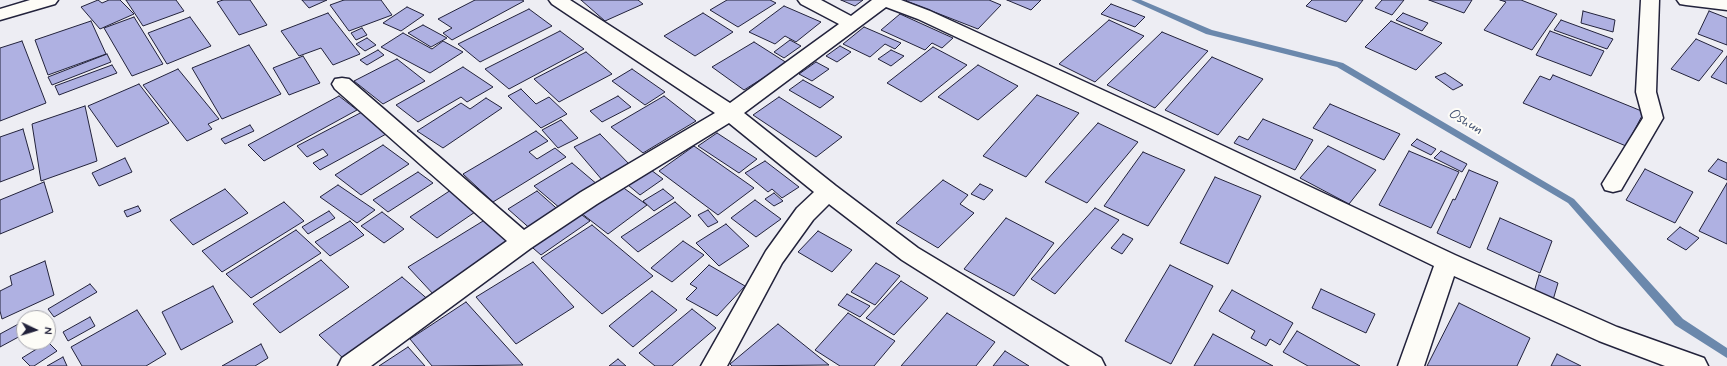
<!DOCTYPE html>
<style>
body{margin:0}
#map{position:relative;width:1727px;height:366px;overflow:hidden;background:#ededf3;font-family:Mynerve,sans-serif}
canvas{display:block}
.north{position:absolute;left:16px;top:310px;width:40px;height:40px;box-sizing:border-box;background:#fdfcf7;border:1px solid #a5a5ac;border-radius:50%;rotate:94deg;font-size:11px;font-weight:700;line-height:16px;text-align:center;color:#22223b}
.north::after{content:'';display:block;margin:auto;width:14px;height:18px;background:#22223b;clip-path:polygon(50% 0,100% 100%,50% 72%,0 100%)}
</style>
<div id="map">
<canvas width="1727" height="366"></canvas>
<div class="north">N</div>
</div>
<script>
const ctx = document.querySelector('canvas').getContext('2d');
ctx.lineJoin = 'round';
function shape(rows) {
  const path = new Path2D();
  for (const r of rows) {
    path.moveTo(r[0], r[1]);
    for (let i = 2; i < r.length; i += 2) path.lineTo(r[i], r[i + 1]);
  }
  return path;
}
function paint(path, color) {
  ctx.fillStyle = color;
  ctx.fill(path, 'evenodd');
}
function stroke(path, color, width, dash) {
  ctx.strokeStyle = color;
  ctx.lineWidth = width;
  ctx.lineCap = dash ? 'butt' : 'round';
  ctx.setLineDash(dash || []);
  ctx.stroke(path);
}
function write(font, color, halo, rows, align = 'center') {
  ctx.font = font + ' Mynerve,sans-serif';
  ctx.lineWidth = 4;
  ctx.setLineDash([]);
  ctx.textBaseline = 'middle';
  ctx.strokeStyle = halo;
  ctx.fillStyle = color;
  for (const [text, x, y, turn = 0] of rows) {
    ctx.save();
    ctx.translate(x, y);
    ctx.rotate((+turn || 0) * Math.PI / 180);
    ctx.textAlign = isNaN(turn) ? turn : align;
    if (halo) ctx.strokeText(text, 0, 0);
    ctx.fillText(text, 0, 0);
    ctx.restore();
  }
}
paint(shape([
 [1131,0,1141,0,1212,30,1343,63,1574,199,1683,319,1727,348,1727,358,1675,325,1568,203,1337,67,1206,34,1131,0]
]), '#6b88ac');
const building = shape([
 [98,0,102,3,109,0,120,0,134,14,100,29,81,7,98,0],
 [126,0,176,0,184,11,143,26,126,0],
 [223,0,250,0,267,25,239,35,217,2,223,0],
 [302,0,327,0,309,8,302,0],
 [344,0,381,0,392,15,349,31,330,5,344,0],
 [475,0,522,0,524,1,452,40,443,33,452,28,438,19,475,0],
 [581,0,638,0,643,4,605,21,581,0],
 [727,0,770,0,776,3,738,27,710,10,727,0],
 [841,0,863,0,855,6,841,0],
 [907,0,989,0,1001,5,978,29,906,1,907,0],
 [1007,0,1041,0,1031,10,1007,0],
 [1312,0,1363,0,1346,22,1306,6,1312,0],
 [1382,0,1404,0,1392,15,1375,8,1382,0],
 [1429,0,1472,0,1464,13,1429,0],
 [1500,0,1521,0,1557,14,1532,50,1484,30,1506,2,1500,0],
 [1111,4,1145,17,1135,27,1101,14,1111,4],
 [784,6,821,22,796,42,785,36,775,44,749,32,784,6],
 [407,7,424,15,401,31,383,23,407,7],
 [529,9,552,26,480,62,458,44,529,9],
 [1583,11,1615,20,1613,32,1581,23,1583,11],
 [1709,11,1727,18,1727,45,1698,34,1709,11],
 [328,13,360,54,333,65,321,48,299,56,281,31,328,13],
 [703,13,733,32,695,56,664,36,703,13],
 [1403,13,1428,23,1422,31,1396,20,1403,13],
 [900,14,953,38,942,48,932,43,925,50,881,30,900,14],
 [134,17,163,64,132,76,104,28,134,17],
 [190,17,211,46,167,64,148,33,190,17],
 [1109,20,1144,36,1095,82,1059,64,1109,20],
 [1561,20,1613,39,1607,49,1554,30,1561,20],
 [91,21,106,54,48,75,35,40,91,21],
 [1391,21,1442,43,1416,70,1365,47,1391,21],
 [423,25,447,38,431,47,408,33,423,25],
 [864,27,901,43,895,49,885,44,870,57,843,44,864,27],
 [362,28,367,35,356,40,351,33,362,28],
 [560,31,584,49,509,89,485,69,560,31],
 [1550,31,1604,51,1591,76,1536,55,1550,31],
 [1162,32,1208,51,1155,108,1107,85,1162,32],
 [403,33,432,49,443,41,463,52,430,73,381,47,403,33],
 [367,38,376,45,365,51,356,44,367,38],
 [1696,39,1723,51,1699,81,1671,69,1696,39],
 [790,40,801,46,784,58,774,52,790,40],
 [22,41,46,103,0,121,0,48,22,41],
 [754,42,787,63,744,90,712,67,754,42],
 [249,45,281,94,222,119,192,68,249,45],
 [840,46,851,52,837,62,826,56,840,46],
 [933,47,967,65,921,102,887,83,933,47],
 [378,50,384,55,367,65,360,60,378,50],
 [891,50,904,56,891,66,878,59,891,50],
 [586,52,612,74,559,102,534,79,586,52],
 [107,54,111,62,52,85,48,77,107,54],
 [303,56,320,83,289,95,273,68,303,56],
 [1727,56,1727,84,1711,77,1727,56],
 [1212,57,1263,79,1218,135,1165,110,1212,57],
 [397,59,425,81,383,104,354,81,397,59],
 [816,62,829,69,812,81,799,74,816,62],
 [112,65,117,73,59,95,55,86,112,65],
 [978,65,1018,86,978,120,938,97,978,65],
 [463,67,493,87,467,102,461,97,418,122,396,105,463,67],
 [178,69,219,119,208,124,212,129,187,141,143,85,178,69],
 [632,69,665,92,645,105,612,81,632,69],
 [1445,73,1463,85,1453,90,1435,77,1445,73],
 [1553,75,1644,112,1626,146,1523,103,1540,76,1550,80,1553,75],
 [803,80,834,97,820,108,789,90,803,80],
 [139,84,169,123,117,147,88,106,139,84],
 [521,89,536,104,549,97,567,114,541,128,508,96,521,89],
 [1037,95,1079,113,1026,177,983,156,1037,95],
 [339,96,357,110,264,161,248,145,339,96],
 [618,96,631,107,602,122,590,111,618,96],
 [664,96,696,121,643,153,611,127,664,96],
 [779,97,842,137,816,157,753,115,779,97],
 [486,98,502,108,443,148,417,131,461,103,470,109,486,98],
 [1330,104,1400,134,1384,160,1313,128,1330,104],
 [85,106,97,161,41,181,32,124,85,106],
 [364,111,388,133,320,170,313,163,328,155,323,149,307,157,297,146,364,111],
 [1263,119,1313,140,1295,170,1234,143,1239,136,1248,140,1263,119],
 [561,120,578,138,558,148,542,130,561,120],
 [1098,123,1138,142,1087,203,1045,182,1098,123],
 [250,125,254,131,225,144,221,139,250,125],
 [23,129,34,169,0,182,0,137,23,129],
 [536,131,548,141,529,152,537,159,555,148,566,157,493,202,463,174,536,131],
 [717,133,757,159,739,173,698,146,717,133],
 [600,134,631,166,603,181,574,147,600,134],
 [1417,139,1436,149,1431,155,1411,145,1417,139],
 [383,145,409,164,361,195,335,175,383,145],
 [694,146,754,188,718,215,659,171,694,146],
 [1328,146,1376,170,1349,204,1300,178,1328,146],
 [1409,151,1459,172,1431,228,1379,205,1409,151],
 [1441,151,1467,164,1462,172,1434,158,1441,151],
 [1143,152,1185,170,1148,226,1104,206,1143,152],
 [125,158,132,172,99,186,92,173,125,158],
 [1718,159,1727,163,1727,180,1708,171,1718,159],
 [765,161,799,187,782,198,772,189,768,192,745,173,765,161],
 [572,163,598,185,561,209,534,186,572,163],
 [1645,169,1693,192,1675,223,1626,200,1645,169],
 [651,170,663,179,640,195,628,185,651,170],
 [1469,170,1498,182,1470,248,1437,233,1453,199,1455,200,1469,170],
 [418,172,433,183,388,212,373,200,418,172],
 [1215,177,1261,196,1228,264,1180,243,1215,177],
 [943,180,968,195,960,204,974,213,938,248,896,223,943,180],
 [44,182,53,212,0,234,0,200,44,182],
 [1727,183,1727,244,1699,231,1727,183],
 [980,184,993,190,984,200,971,194,980,184],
 [338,185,375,210,357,223,320,197,338,185],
 [621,186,647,205,608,234,581,213,621,186],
 [225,189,248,213,193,245,170,220,225,189],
 [663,189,674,198,654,211,643,201,663,189],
 [451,190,478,210,437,238,410,217,451,190],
 [537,191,563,214,534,232,508,209,537,191],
 [774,193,783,201,774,206,765,199,774,193],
 [755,200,781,219,756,237,731,218,755,200],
 [284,202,304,221,222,272,202,251,284,202],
 [675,202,691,216,638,252,621,237,675,202],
 [138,206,141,211,127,217,124,211,138,206],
 [1095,208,1119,220,1055,294,1031,279,1095,208],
 [574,209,590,221,541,255,526,242,574,209],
 [708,210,718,222,708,227,698,215,708,210],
 [329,211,335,218,308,234,302,227,329,211],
 [382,212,404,229,384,243,361,226,382,212],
 [488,218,516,245,435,296,408,267,488,218],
 [1006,218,1054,243,1014,296,964,269,1006,218],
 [1500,218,1552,241,1540,273,1487,249,1500,218],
 [350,221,364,235,330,256,315,242,350,221],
 [726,224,749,246,719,266,696,243,726,224],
 [592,225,653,276,602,314,541,258,592,225],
 [1680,227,1699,238,1686,250,1667,239,1680,227],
 [296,230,321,253,251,298,226,274,296,230],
 [818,231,852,250,832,272,798,252,818,231],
 [1123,234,1133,239,1122,254,1111,248,1123,234],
 [683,241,704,255,672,282,651,268,683,241],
 [321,260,349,287,280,333,253,304,321,260],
 [45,261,54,295,2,319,0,311,0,291,12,285,10,276,45,261],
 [533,262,574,307,516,344,476,297,533,262],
 [876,263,900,276,875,305,851,292,876,263],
 [709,265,745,286,717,316,686,299,697,288,690,284,709,265],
 [1170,265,1213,286,1171,364,1125,341,1170,265],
 [1539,275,1558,283,1553,300,1534,292,1539,275],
 [402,277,431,302,348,363,319,335,402,277],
 [901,281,928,298,894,335,866,318,901,281],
 [90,284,97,292,54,317,48,309,90,284],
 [213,286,233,322,181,350,162,312,213,286],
 [1321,289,1375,314,1366,333,1312,308,1321,289],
 [1232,290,1293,323,1280,345,1270,339,1266,346,1251,338,1255,331,1219,311,1232,290],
 [652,291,677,310,633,347,609,326,652,291],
 [847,294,870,306,860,317,838,305,847,294],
 [466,302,523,365,432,366,410,339,466,302],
 [1459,303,1530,338,1517,366,1427,366,1459,303],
 [692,309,716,328,672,366,655,366,639,353,692,309],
 [137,310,166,354,146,366,82,366,71,347,137,310],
 [848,313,895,341,874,366,840,366,815,350,848,313],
 [947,313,995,342,976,366,901,366,947,313],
 [90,317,95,326,68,341,63,332,90,317],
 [24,321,24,334,0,347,0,334,24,321],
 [778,324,829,365,732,366,730,364,778,324],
 [1297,331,1360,366,1308,366,1283,352,1297,331],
 [1213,334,1273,366,1194,366,1213,334],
 [48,342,57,351,34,366,30,366,22,358,48,342],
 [261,344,268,358,255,366,222,366,261,344],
 [408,347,425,366,379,366,408,347],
 [1005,351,1029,366,993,366,1005,351],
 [1557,354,1581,366,1551,366,1557,354],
 [63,357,67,366,47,366,63,357],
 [618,359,626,366,609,366,618,359]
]);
paint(building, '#afb1e2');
stroke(building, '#22223b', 1);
const street = shape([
 [549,0,570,0,730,103,839,24,801,4,798,0,821,0,851,16,872,0,901,0,930,11,1166,119,1455,255,1617,327,1704,358,1708,366,1665,366,1599,341,1454,276,1424,366,1398,366,1434,266,1152,129,918,19,886,7,744,113,836,186,918,248,1101,358,1105,366,1070,366,902,260,829,204,813,220,782,263,727,366,701,366,766,251,797,208,814,192,729,123,597,204,531,248,371,366,338,366,342,358,507,241,335,89,332,84,335,79,342,78,349,79,524,230,581,192,715,113,552,4,549,0],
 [1641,0,1659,0,1656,92,1663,118,1621,190,1613,192,1605,190,1602,184,1643,118,1636,92,1641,0],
 [1677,0,1727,0,1727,10,1686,5,1680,4,1677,0]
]);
const highway = shape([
 [30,0,58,0,55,4,0,20,0,9,30,0]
]);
stroke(street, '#22223b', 3);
stroke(highway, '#22223b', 3);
paint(street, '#fdfcf7');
paint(highway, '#fdfcf7');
write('italic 15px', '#475574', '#fdfcf7', [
 ["Oshun",1465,122,30]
]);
</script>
